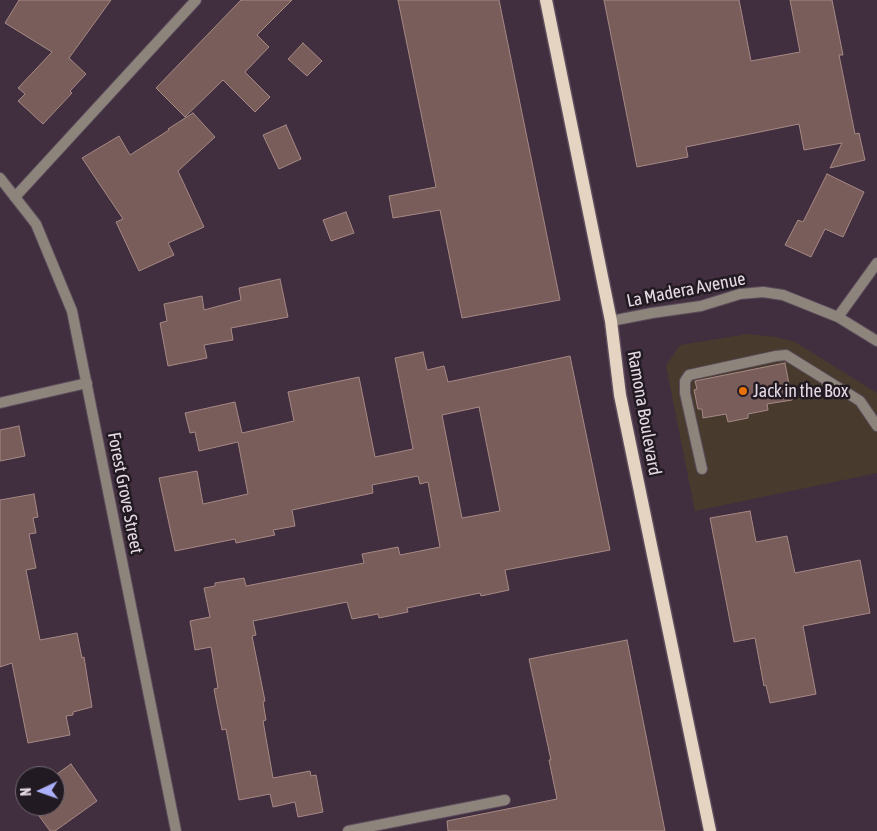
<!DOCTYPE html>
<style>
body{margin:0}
#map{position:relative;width:877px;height:831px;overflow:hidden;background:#412f3f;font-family:"Asap Condensed",sans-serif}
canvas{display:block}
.north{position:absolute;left:15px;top:766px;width:50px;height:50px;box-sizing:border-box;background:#221a22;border:1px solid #70666f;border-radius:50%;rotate:267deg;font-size:14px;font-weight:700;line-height:20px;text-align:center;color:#e4d9e3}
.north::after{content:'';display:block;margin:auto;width:18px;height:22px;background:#acaffb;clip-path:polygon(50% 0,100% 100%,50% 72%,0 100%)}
</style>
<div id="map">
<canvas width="877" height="831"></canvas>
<div class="north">N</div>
</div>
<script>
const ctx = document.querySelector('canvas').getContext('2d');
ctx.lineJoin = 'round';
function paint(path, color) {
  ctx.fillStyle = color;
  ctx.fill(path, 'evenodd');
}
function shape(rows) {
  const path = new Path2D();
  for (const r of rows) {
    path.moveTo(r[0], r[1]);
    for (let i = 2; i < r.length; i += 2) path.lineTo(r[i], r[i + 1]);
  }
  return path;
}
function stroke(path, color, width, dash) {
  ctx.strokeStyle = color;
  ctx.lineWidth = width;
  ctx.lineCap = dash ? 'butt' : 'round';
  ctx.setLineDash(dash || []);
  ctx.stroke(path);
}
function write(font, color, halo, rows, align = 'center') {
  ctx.font = font + ' "Asap Condensed",sans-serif';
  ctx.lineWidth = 5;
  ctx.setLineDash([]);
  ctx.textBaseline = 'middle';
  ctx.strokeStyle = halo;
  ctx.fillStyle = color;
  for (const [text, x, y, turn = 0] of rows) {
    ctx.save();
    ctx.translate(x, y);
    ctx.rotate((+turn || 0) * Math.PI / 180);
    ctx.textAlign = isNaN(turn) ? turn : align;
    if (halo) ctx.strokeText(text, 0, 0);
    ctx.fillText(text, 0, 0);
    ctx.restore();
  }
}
paint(shape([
 [748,334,775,337,795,342,877,393,877,473,695,511,666,366,680,345]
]), '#483b2d');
const building = shape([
 [19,0,111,0,69,58,86,74,70,91,72,93,43,124,18,101,25,94,18,88,52,52,5,23,19,0],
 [241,0,292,0,257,35,269,47,245,72,270,97,255,112,223,80,185,117,156,88,241,0],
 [398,0,499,0,560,300,462,318,440,210,393,218,389,196,436,187,398,0],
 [604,0,739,0,751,61,800,52,790,0,832,0,843,55,839,55,855,134,859,133,865,160,830,168,842,143,804,150,799,124,686,147,688,157,637,167,604,0],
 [303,43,322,61,307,76,288,59,303,43],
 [193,113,215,137,178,171,204,227,168,243,174,255,139,271,116,222,123,219,82,158,119,136,130,155,169,130,168,129,193,113],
 [286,125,301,159,279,169,263,135,286,125],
 [827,174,864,192,843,237,825,229,811,257,785,245,798,220,803,222,827,174],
 [346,212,354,233,331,241,323,220,346,212],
 [280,279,288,317,231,328,233,340,204,345,207,358,168,366,160,323,167,321,164,304,202,296,204,310,241,300,239,288,280,279],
 [423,352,427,370,444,366,448,382,570,356,610,550,505,570,509,590,481,596,480,593,407,608,408,612,379,618,378,614,352,619,347,602,253,621,256,635,252,636,265,701,263,702,266,720,263,721,273,778,310,771,311,776,316,775,323,812,298,817,295,802,273,807,270,794,239,800,226,729,222,730,214,689,218,688,211,647,195,650,190,621,210,617,204,588,215,586,215,583,244,578,246,586,364,563,362,554,398,547,400,555,440,547,428,482,420,484,418,476,372,485,373,493,292,510,295,526,273,530,275,535,236,543,235,539,175,551,159,478,197,471,203,504,248,494,238,442,199,451,195,432,190,433,185,413,235,402,242,433,294,421,288,392,359,377,375,457,413,449,395,358,423,352],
 [479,407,500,511,462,518,442,415,479,407],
 [785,363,792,400,767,404,768,410,748,414,748,418,728,422,726,414,703,418,702,409,698,409,694,390,697,389,695,381,785,363],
 [19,426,25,456,0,461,0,430,19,426],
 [34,494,38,517,33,518,36,533,29,534,36,568,26,570,40,640,77,633,82,658,84,657,92,707,73,712,73,715,66,716,70,735,28,743,12,663,0,667,0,500,34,494],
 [750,511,756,542,787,536,795,573,860,560,870,613,803,626,816,694,770,703,766,685,764,686,755,638,734,642,710,518,750,511],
 [627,640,665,831,448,831,447,821,557,799,549,760,551,760,529,659,627,640],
 [71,764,97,801,55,831,50,831,32,806,55,806,54,776,71,764]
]);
paint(building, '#795d5a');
stroke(building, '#a68985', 1);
const lane = shape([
 [15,197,196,0],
 [0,403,87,383],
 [702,469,685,393,685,381,689,375,776,356,786,355,860,401,877,426],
 [348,831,505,800]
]);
const street = shape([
 [0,178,36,224,72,311,176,831],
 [838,317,877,263],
 [611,321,652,313,701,306,740,294,763,292,783,295,838,317,877,341]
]);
const primary = shape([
 [546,0,611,321,620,395,710,831]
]);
stroke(lane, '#5e4e5d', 12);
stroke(street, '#5e4e5d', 12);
stroke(primary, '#5e4e5d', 15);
stroke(lane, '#8d857c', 10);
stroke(street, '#8d857c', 10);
stroke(primary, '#e4d4c1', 12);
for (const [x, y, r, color] of [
 [743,391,5,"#e8710a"]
]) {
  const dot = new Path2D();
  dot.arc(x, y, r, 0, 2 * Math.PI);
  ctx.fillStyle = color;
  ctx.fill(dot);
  stroke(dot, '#221a22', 2);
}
write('18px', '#e4d9e3', '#221a22', [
 ["La Madera Avenue",686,290,-11],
 ["Ramona Boulevard",644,413,80],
 ["Forest Grove Street",125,493,79]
]);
write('18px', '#e4d9e3', '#221a22', [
 ["Jack in the Box",753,391]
], 'left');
</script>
